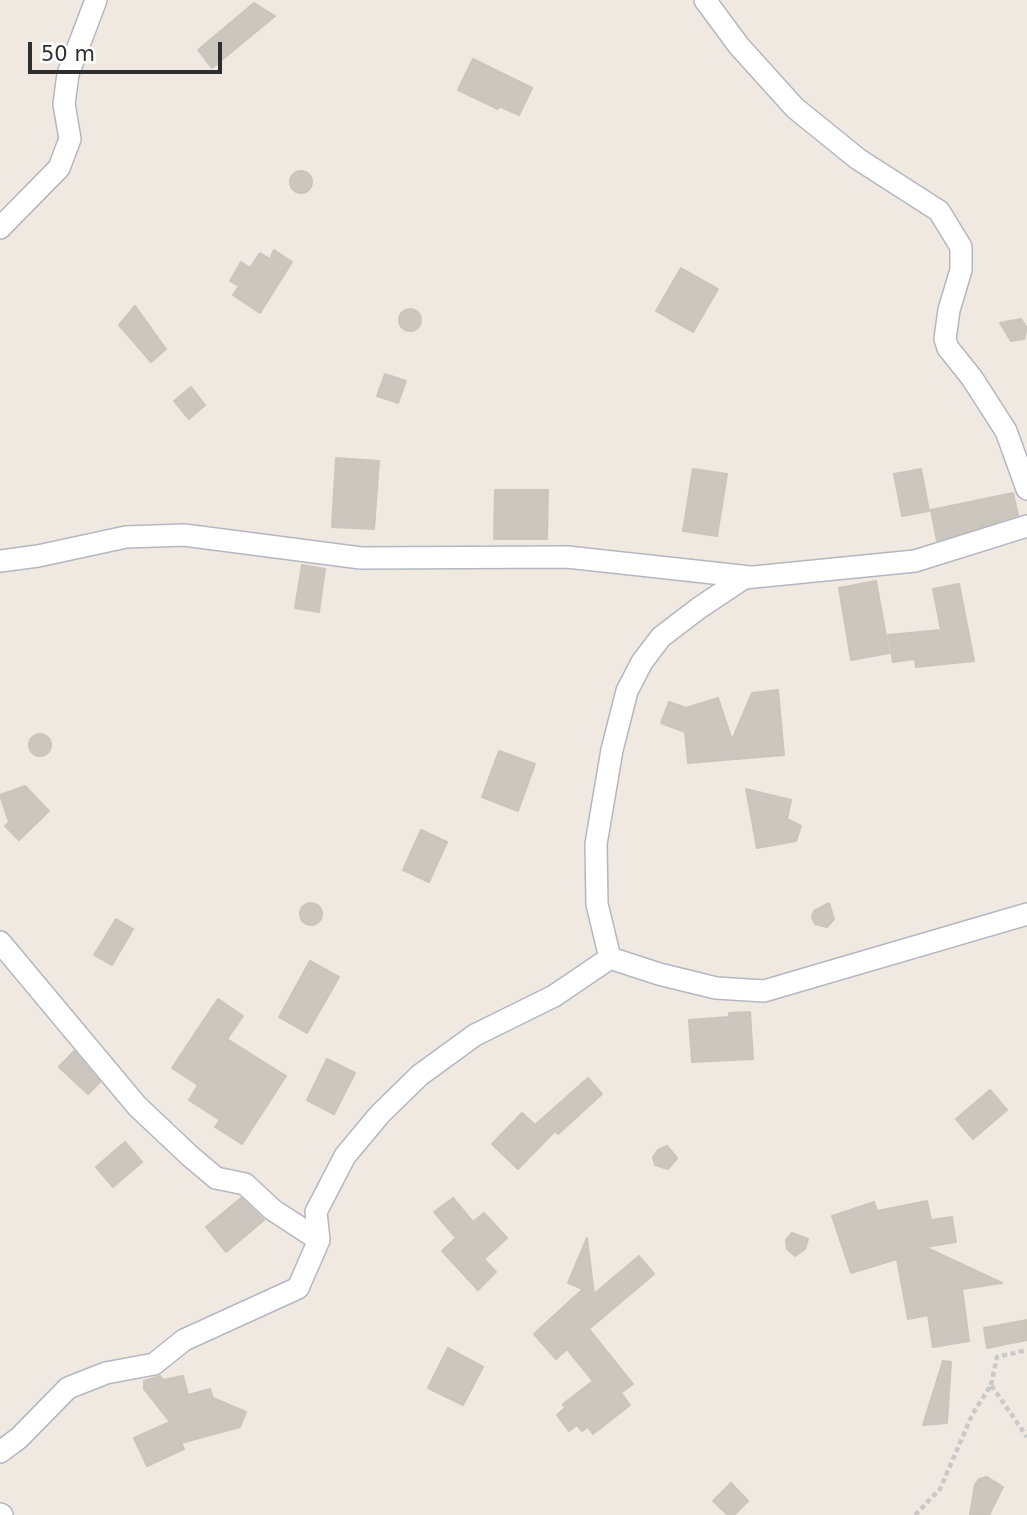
<!DOCTYPE html>
<style>
body{margin:0}
#map{position:relative;width:1027px;height:1515px;overflow:hidden;background:#efe9e1;font-family:"DejaVu Sans",sans-serif}
canvas{display:block}
.scale{position:absolute;left:28px;top:42px;width:194px;height:32px;box-sizing:border-box;border:4px solid #2e2e2e;border-top:0;padding-left:9px;font-size:21px;line-height:24px;white-space:nowrap;color:#2e2e2e;-webkit-text-stroke:5px #fff;paint-order:stroke}
</style>
<div id="map">
<canvas width="1027" height="1515"></canvas>
<div class="scale">50 m</div>
</div>
<script>
const ctx = document.querySelector('canvas').getContext('2d');
ctx.lineJoin = 'round';
function paint(path, color) {
  ctx.fillStyle = color;
  ctx.fill(path, 'evenodd');
}
function shape(rows) {
  const path = new Path2D();
  for (const r of rows) {
    if (r.length === 3) {
      path.moveTo(r[0] + r[2], r[1]);
      path.arc(r[0], r[1], r[2], 0, 2 * Math.PI);
      continue;
    }
    path.moveTo(r[0], r[1]);
    for (let i = 2; i < r.length; i += 2) path.lineTo(r[i], r[i + 1]);
  }
  return path;
}
function stroke(path, color, width, dash) {
  ctx.strokeStyle = color;
  ctx.lineWidth = width;
  ctx.lineCap = dash ? 'butt' : 'round';
  ctx.setLineDash(dash || []);
  ctx.stroke(path);
}
const building = shape([
 [254,3,275,16,212,68,198,50,254,3],
 [473,59,532,88,519,115,499,106,498,109,458,90,473,59],
 [301,182,11],
 [274,250,292,262,260,313,233,295,239,286,230,281,241,262,250,268,260,253,270,259,274,250],
 [681,268,718,289,693,332,656,311,681,268],
 [135,306,166,349,151,362,119,325,135,306],
 [410,320,11],
 [1021,319,1027,328,1024,339,1011,341,1000,323,1021,319],
 [385,374,406,381,398,403,377,396,385,374],
 [191,387,205,405,189,419,174,401,191,387],
 [336,458,379,461,374,529,332,527,336,458],
 [693,469,727,474,717,536,683,531,693,469],
 [921,469,929,511,902,516,894,474,921,469],
 [495,490,548,490,547,539,494,539,495,490],
 [1013,493,1018,515,937,541,931,510,1013,493],
 [302,565,325,569,319,612,295,608,302,565],
 [876,581,889,653,851,660,839,588,876,581],
 [959,584,974,661,916,667,915,659,893,662,888,635,941,630,933,589,959,584],
 [778,690,784,755,688,763,685,732,661,723,669,702,686,708,718,698,732,740,752,693,778,690],
 [40,745,11],
 [499,751,535,764,518,811,482,797,499,751],
 [25,786,49,811,19,840,5,826,9,822,0,795,25,786],
 [746,789,791,800,787,819,801,826,796,841,757,848,746,789],
 [421,830,447,842,429,882,403,870,421,830],
 [829,903,834,919,827,927,815,924,812,917,814,911,829,903],
 [311,914,11],
 [116,919,133,929,112,965,94,955,116,919],
 [310,961,339,977,307,1033,279,1017,310,961],
 [218,999,243,1016,227,1039,286,1076,242,1144,215,1127,220,1120,189,1100,198,1085,172,1068,218,999],
 [750,1012,753,1059,692,1062,689,1020,729,1017,729,1013,750,1012],
 [74,1051,100,1082,88,1094,59,1067,74,1051],
 [327,1059,355,1073,334,1114,307,1100,327,1059],
 [588,1078,602,1094,558,1134,555,1131,518,1169,492,1144,522,1113,535,1125,588,1078],
 [990,1090,1007,1110,973,1139,956,1119,990,1090],
 [125,1142,142,1162,113,1187,96,1167,125,1142],
 [667,1146,677,1158,668,1169,655,1165,653,1157,658,1150,667,1146],
 [241,1198,264,1220,226,1252,206,1227,241,1198],
 [453,1198,473,1222,484,1213,507,1238,484,1259,496,1272,478,1290,442,1251,456,1238,434,1212,453,1198],
 [927,1201,931,1220,952,1217,956,1242,925,1247,1002,1283,962,1289,969,1341,933,1347,928,1315,908,1319,897,1259,851,1273,832,1216,874,1202,877,1211,927,1201],
 [792,1233,808,1239,805,1249,795,1256,787,1249,786,1240,792,1233],
 [587,1238,594,1294,639,1256,654,1274,589,1329,633,1384,621,1393,630,1405,593,1434,588,1427,582,1431,577,1425,569,1431,557,1415,565,1408,563,1404,593,1381,567,1349,556,1359,534,1334,583,1289,568,1283,587,1238],
 [1027,1320,1027,1340,987,1348,984,1328,1027,1320],
 [448,1348,483,1367,463,1405,428,1388,448,1348],
 [943,1361,951,1362,947,1423,923,1425,943,1361],
 [160,1376,163,1380,183,1376,188,1395,210,1389,213,1398,246,1412,240,1427,181,1443,184,1449,147,1466,134,1438,170,1422,144,1389,144,1381,160,1376],
 [987,1477,1003,1487,989,1515,970,1515,975,1485,979,1479,987,1477],
 [731,1483,748,1501,734,1515,728,1515,713,1501,731,1483]
]);
paint(building, '#cbc7bf');
stroke(building, '#cbc5ba', 2);
const street = shape([
 [705,0,739,46,795,108,858,159,939,211,961,247,961,270,949,310,945,339,948,348,972,378,1006,431,1027,489],
 [0,228,59,168,70,139,64,104,68,74,96,0],
 [0,561,38,556,126,537,184,535,361,558,567,557,750,577],
 [0,942,137,1106,190,1156,216,1178,245,1184,273,1210,319,1240],
 [610,958,597,904,596,844,612,750,627,691,642,662,661,637,699,608,744,578,915,561,1027,526],
 [610,958,659,974,716,988,764,991,1027,914],
 [0,1452,19,1438,68,1388,106,1373,154,1364,184,1340,298,1288,319,1240,316,1212,345,1156,380,1114,420,1075,475,1035,554,996,610,958],
 [0,1514,2,1515]
]);
stroke(street, '#b4b7c1', 24);
stroke(shape([
 [991,1385,997,1357,1027,1350],
 [915,1515,940,1489,972,1415,991,1385,1027,1437]
]), '#c9c9c9', 4.5, [5, 3.5]);
stroke(street, '#fff', 21);
</script>
